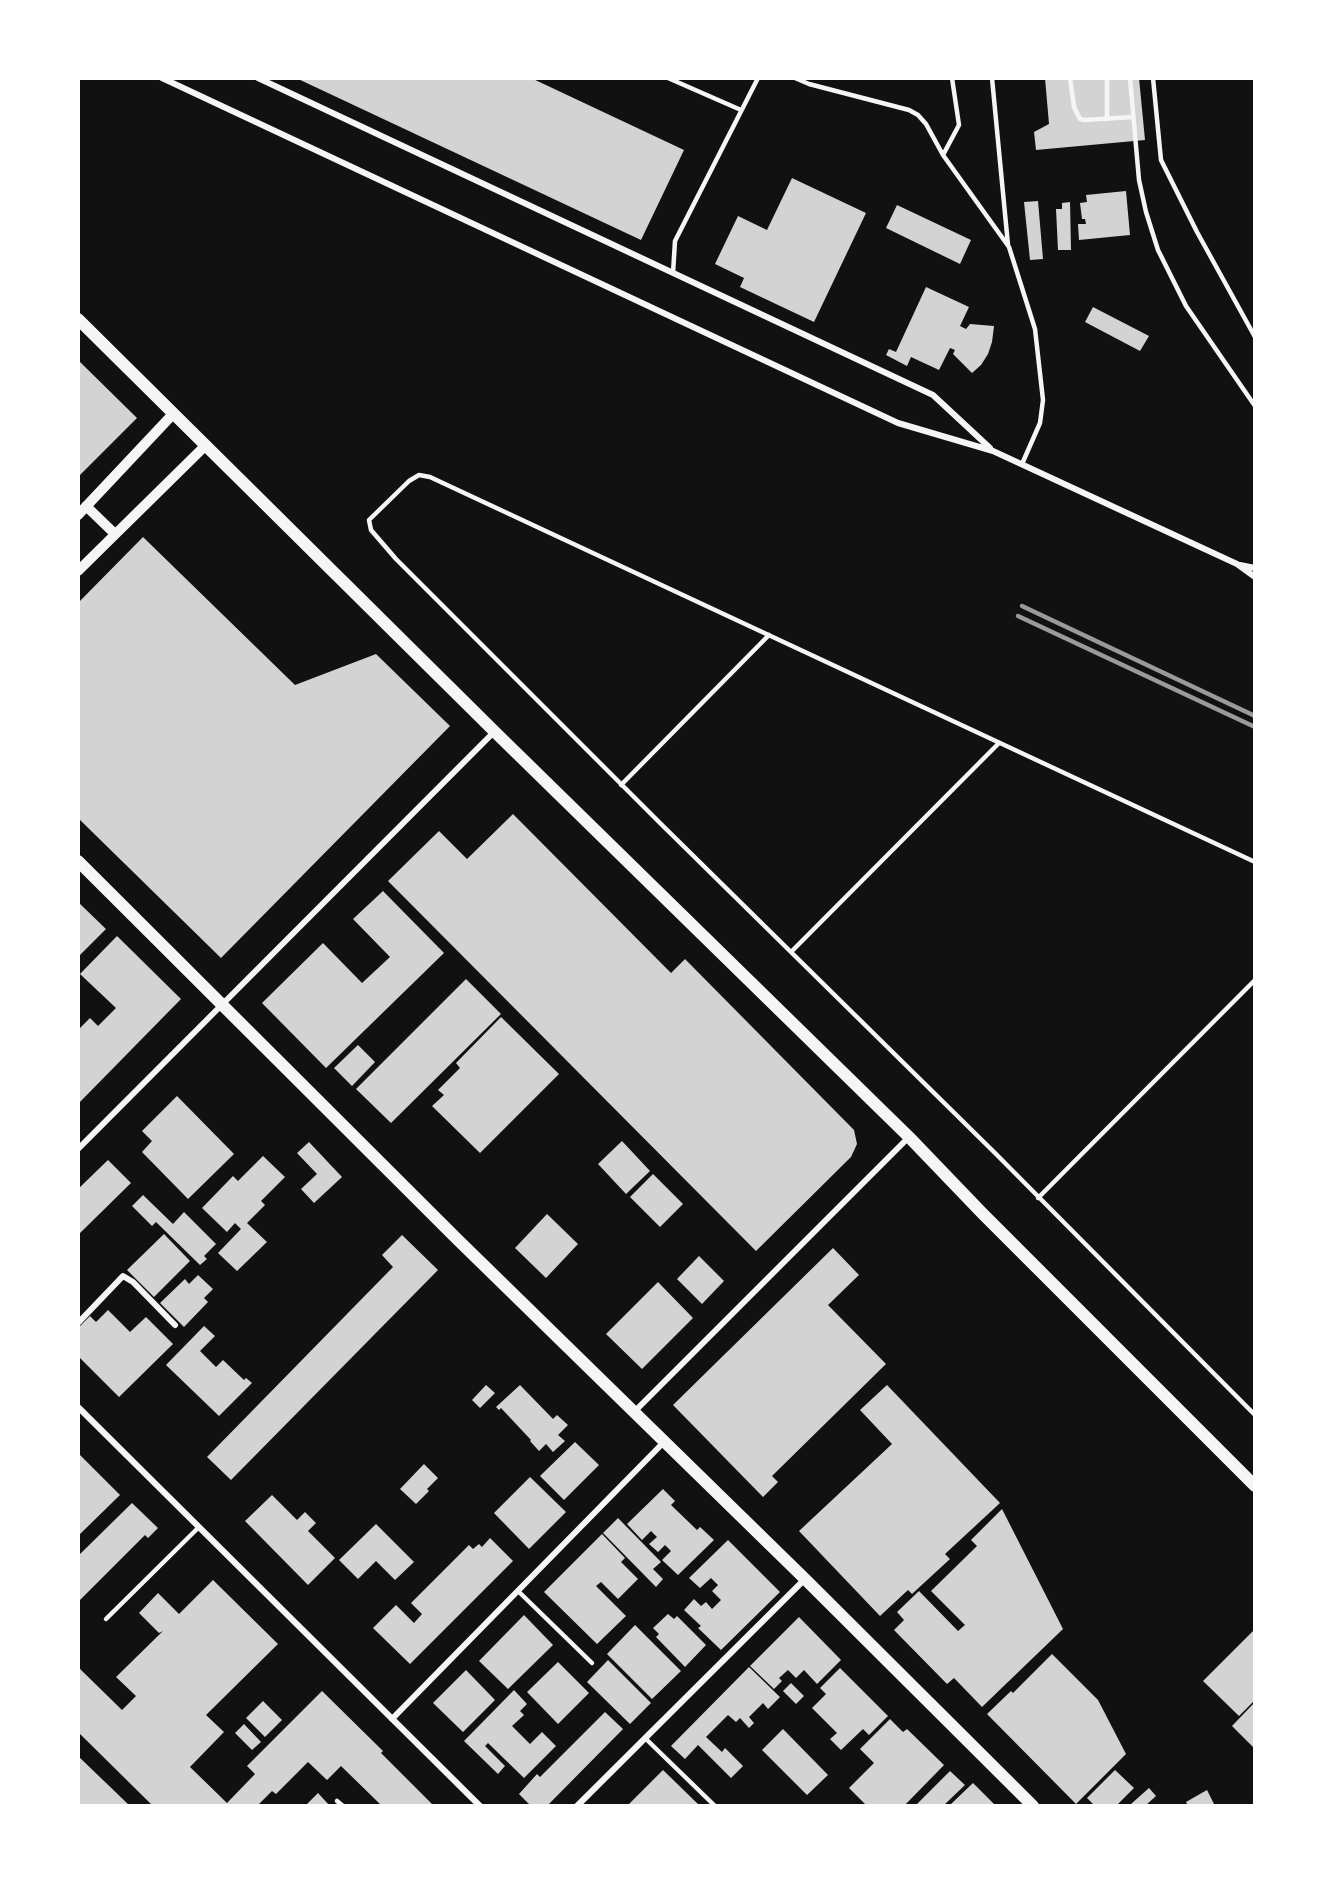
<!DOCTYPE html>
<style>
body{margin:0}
#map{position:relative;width:1333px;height:1884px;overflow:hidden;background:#111;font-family:"Roboto Condensed",sans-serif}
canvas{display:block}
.frame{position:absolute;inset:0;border:80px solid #fff;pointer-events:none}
</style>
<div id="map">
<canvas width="1333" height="1884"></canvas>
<div class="frame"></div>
</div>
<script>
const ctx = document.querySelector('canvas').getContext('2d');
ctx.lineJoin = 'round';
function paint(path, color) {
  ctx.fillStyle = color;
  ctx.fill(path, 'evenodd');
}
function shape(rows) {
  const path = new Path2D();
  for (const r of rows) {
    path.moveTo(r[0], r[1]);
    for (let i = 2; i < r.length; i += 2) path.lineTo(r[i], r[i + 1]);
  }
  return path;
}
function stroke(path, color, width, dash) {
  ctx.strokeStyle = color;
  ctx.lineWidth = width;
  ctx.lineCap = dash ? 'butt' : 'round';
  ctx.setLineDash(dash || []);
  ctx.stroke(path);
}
paint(shape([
 [296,78,531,78,684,150,641,240],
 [1045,78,1139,78,1145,140,1036,150,1034,132,1049,124],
 [792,178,866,213,814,322,740,287,744,278,715,264,738,216,767,230],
 [1126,191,1130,235,1079,240,1078,224,1086,224,1085,219,1082,219,1080,203,1087,202,1086,195],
 [1038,201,1043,259,1030,260,1024,202],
 [1070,202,1071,250,1058,250,1056,209,1062,209,1062,203],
 [897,205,971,240,960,264,886,228],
 [926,287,969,307,960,326,966,329,970,324,994,326,992,342,988,354,981,365,972,373,953,354,955,350,950,348,939,370,911,357,907,366,886,355,889,349,896,352],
 [1093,307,1149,336,1140,351,1085,322],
 [78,360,137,418,78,477],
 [143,537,295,685,376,654,450,726,221,958,78,818,78,603],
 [513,814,671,973,685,959,854,1130,857,1144,851,1157,756,1251,388,881,439,831,467,859],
 [383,891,444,953,326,1068,262,1003,323,943,362,983,390,957,353,919],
 [78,902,106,929,78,957],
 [117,936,181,999,78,1104,78,1047,80,1045,78,1043,78,1030,90,1018,98,1026,116,1008,80,974],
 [466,979,501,1014,391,1123,356,1089],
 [501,1017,559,1074,480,1153,432,1106,444,1095,438,1090,460,1068,456,1063],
 [358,1045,375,1062,352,1086,334,1068],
 [177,1096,234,1154,188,1199,142,1152,152,1141,142,1131],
 [622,1141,650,1171,626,1194,598,1164],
 [309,1142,342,1177,314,1203,301,1189,317,1174,297,1153],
 [263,1156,285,1177,261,1201,265,1205,247,1223,267,1242,237,1271,218,1253,241,1229,235,1223,227,1232,202,1208,233,1176,238,1181],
 [108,1160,131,1183,78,1235,78,1189],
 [653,1174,683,1204,660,1227,630,1197],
 [143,1195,173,1224,184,1212,216,1244,204,1256,207,1259,200,1265,156,1222,152,1226,132,1206],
 [547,1214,578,1244,546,1278,515,1248],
 [164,1234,190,1261,154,1297,127,1270],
 [402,1235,438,1270,231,1480,207,1457,393,1267,382,1255],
 [833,1248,859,1275,828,1305,886,1364,772,1476,778,1482,763,1497,673,1405],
 [699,1256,724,1281,702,1304,677,1279],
 [198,1275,213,1289,204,1298,208,1302,184,1327,160,1303,185,1279,189,1284],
 [658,1282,693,1318,642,1369,606,1334],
 [108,1310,130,1332,146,1317,173,1344,119,1397,78,1356,78,1328,90,1316,96,1322],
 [204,1326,215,1336,200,1351,216,1367,223,1360,244,1380,246,1378,252,1383,219,1416,166,1365],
 [486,1385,495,1393,480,1408,472,1400],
 [520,1385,553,1419,557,1415,568,1425,558,1435,565,1441,553,1452,546,1444,539,1451,530,1441,531,1440,501,1408,499,1410,496,1407],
 [887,1385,1000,1503,945,1554,950,1559,912,1594,908,1590,880,1616,799,1531,892,1444,860,1410],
 [575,1442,599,1465,564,1500,540,1476],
 [78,1453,120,1495,78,1536],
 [424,1464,438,1478,427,1489,429,1491,416,1504,400,1489],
 [530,1477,566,1512,529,1549,494,1513],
 [663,1489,675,1501,671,1505,697,1530,700,1527,714,1540,678,1575,662,1560,671,1551,665,1545,658,1552,649,1544,657,1537,651,1531,642,1540,627,1524],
 [272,1495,297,1520,305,1512,316,1523,308,1531,335,1558,308,1585,245,1521],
 [132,1503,158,1528,148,1538,145,1535,78,1602,78,1556],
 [1002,1509,1063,1629,982,1707,954,1678,947,1684,894,1630,904,1620,897,1612,919,1591,958,1631,965,1625,931,1591,977,1546,971,1540],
 [618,1518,661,1562,653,1569,663,1579,656,1587,603,1533],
 [376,1524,414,1562,395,1580,376,1561,358,1579,339,1560],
 [602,1534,625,1558,621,1562,638,1579,618,1599,601,1582,596,1586,626,1616,597,1644,544,1592],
 [490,1538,513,1561,410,1664,373,1628,396,1605,414,1623,422,1614,411,1603,469,1545,473,1549,479,1544,482,1547],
 [728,1540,780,1592,721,1650,698,1628,701,1626,684,1610,694,1599,701,1606,706,1602,712,1609,721,1600,712,1591,718,1585,711,1578,700,1588,689,1578],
 [213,1580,278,1644,206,1715,224,1732,190,1767,227,1803,255,1774,247,1766,322,1691,383,1751,381,1753,434,1806,382,1806,341,1766,327,1780,308,1762,276,1794,272,1791,257,1806,153,1806,78,1732,78,1667,122,1710,136,1696,116,1677,163,1631,159,1633,139,1613,158,1593,179,1614],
 [668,1614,674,1619,677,1616,706,1645,685,1667,656,1637,659,1634,653,1628],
 [524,1615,553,1645,508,1689,479,1661],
 [799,1617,841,1660,817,1684,804,1670,796,1678,788,1670,779,1678,782,1681,774,1689,750,1666],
 [635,1625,681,1671,652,1699,607,1654],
 [1255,1629,1255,1700,1239,1716,1203,1681],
 [1052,1654,1098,1700,1126,1754,1076,1804,987,1714,1011,1691,1013,1693],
 [608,1660,651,1703,630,1724,587,1682],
 [558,1662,589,1693,558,1724,527,1692],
 [749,1667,780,1697,768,1709,763,1703,749,1717,754,1723,749,1728,740,1718,736,1722,728,1715,706,1737,722,1752,725,1748,743,1766,731,1778,698,1745,685,1759,671,1746],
 [840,1668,888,1716,869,1735,863,1729,841,1750,830,1739,837,1733,812,1708,826,1694,820,1688],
 [466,1670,495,1700,463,1732,433,1703],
 [791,1683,804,1696,796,1704,783,1691],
 [514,1690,527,1704,520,1711,524,1715,512,1726,530,1744,542,1732,556,1746,524,1778,488,1743,485,1746,505,1766,498,1774,464,1741],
 [263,1701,282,1720,265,1737,246,1718],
 [1255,1702,1255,1749,1232,1726],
 [605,1712,623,1729,547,1806,531,1806,519,1794,537,1774,540,1777],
 [890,1719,903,1732,907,1729,944,1765,904,1806,867,1806,849,1788,874,1763,860,1749],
 [244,1724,261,1742,252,1750,235,1733],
 [783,1729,828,1775,807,1795,762,1750],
 [78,1756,130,1806,78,1806],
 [663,1770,700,1806,631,1806,629,1804],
 [1115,1770,1134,1788,1116,1806,1095,1806,1087,1798],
 [950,1771,965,1785,943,1806,915,1806],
 [973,1783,996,1806,952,1806,951,1804],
 [1149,1788,1156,1796,1145,1806,1133,1806,1131,1804],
 [1207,1790,1215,1806,1188,1806,1186,1802],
 [318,1793,330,1806,305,1806]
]), '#d3d3d3');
stroke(shape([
 [668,78,741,110],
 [795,78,809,84,909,110,918,115,926,124,943,155,1009,247,1035,329,1043,400,1040,423,1022,464],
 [992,78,1008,245],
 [1070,78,1074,107,1080,119,1084,120,1133,117],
 [1130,78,1139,180,1146,212,1158,250,1186,306,1255,406],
 [1153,78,1161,160,1197,232,1255,337],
 [1107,119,1107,78],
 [943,155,959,125,952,78],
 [673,273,675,241,758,78],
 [621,785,769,635],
 [1255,862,430,477,419,475,409,481,369,520,371,530,396,559,660,823,995,1153,1255,1415],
 [791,952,999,743],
 [1038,1198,1255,980],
 [518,1591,592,1663],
 [106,1619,199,1527],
 [645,1738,715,1806],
 [337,1801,343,1806]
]), '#f5f5f5', 4.5);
stroke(shape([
 [162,78,898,423,993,451,1237,564,1255,577],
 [258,78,933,395,990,448],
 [1240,565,1255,568],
 [78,1149,494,732],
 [78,1323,123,1276,133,1282,175,1325],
 [78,1407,480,1806],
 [634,1412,909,1137],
 [392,1719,664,1442],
 [577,1806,805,1579]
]), '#f5f5f5', 6);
stroke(shape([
 [86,506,115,534],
 [78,515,173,414],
 [78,571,205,446]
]), '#f5f5f5', 10);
stroke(shape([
 [78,319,495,732,909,1137,982,1213,1255,1486],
 [78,861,457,1239,805,1579,1033,1806]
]), '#f5f5f5', 12);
stroke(shape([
 [1022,606,1255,716],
 [1018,616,1255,727]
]), '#9a9a9a', 4.5);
</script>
